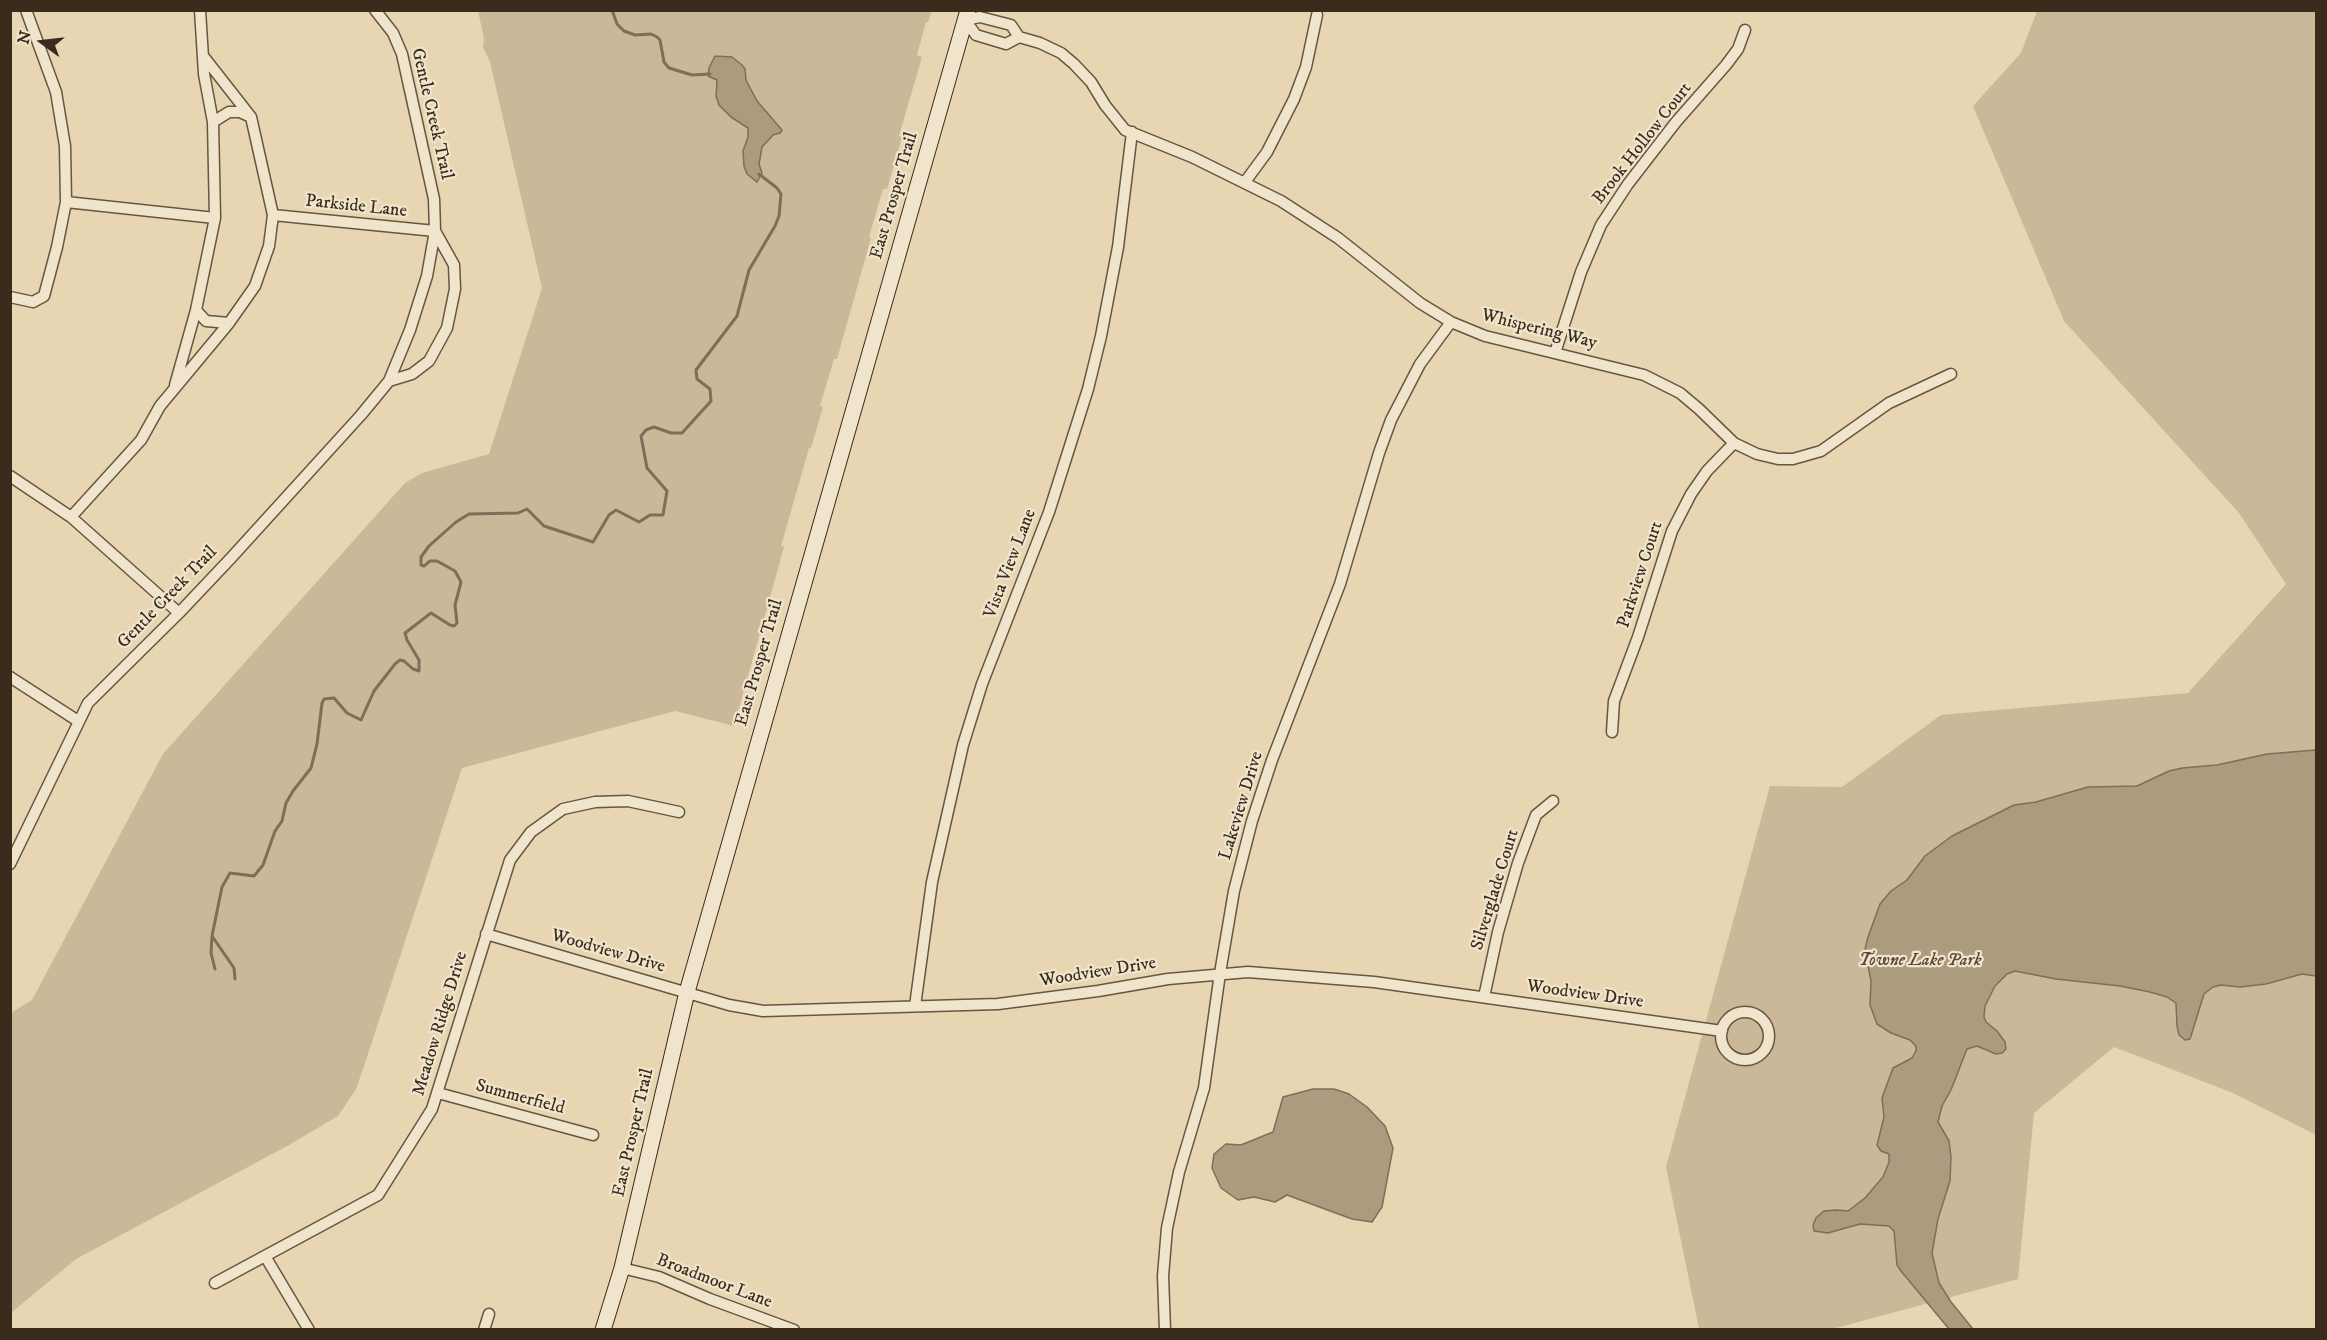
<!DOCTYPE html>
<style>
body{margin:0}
#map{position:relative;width:2327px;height:1340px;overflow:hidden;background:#e8d5b1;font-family:"IM FELL DW Pica",serif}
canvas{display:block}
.frame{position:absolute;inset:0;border:12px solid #3b2b1d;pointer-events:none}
.north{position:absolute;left:12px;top:12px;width:60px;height:60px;-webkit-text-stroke:4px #f0e4cc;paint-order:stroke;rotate:285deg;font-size:16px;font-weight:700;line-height:24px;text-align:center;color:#3b2b1d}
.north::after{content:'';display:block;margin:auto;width:21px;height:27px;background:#3b2b1d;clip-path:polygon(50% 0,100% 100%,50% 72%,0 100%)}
</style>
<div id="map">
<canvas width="2327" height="1340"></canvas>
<div class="frame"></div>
<div class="north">N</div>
</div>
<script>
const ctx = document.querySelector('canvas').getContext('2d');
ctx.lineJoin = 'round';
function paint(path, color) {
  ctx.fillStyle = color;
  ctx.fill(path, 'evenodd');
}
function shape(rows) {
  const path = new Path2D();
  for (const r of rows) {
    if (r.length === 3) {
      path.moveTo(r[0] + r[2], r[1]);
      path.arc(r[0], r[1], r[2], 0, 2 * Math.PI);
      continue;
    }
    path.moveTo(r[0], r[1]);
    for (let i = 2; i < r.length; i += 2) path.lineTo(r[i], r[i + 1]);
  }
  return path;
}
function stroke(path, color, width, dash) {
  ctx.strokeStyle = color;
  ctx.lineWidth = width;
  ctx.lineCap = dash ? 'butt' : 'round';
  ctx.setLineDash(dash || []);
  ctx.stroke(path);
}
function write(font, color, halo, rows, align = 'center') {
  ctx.font = font + ' "IM FELL DW Pica",serif';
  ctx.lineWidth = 4.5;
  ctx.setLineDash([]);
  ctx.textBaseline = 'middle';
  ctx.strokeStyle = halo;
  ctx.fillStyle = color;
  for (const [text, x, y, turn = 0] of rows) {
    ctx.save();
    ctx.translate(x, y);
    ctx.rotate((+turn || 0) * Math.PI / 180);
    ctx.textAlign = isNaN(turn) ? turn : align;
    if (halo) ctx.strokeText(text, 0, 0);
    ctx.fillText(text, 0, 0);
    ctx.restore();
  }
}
paint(shape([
 [478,11,932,11,928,22,926,22,917,55,922,57,899,136,902,137,887,189,883,189,869,237,871,238,837,359,834,359,820,406,823,407,811,448,809,448,781,546,784,547,734,726,675,711,462,768,364,1066,356,1089,338,1116,289,1145,76,1259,11,1313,11,1013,32,1000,163,754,405,483,422,473,489,454,542,288,490,62,483,47,484,38],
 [2037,11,2316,11,2316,1135,2233,1093,2114,1047,2034,1113,2018,1279,1832,1329,1699,1329,1666,1167,1770,786,1842,787,1941,715,2188,693,2286,584,2239,513,2064,321,1973,106,2021,53]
]), '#cbb898');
const water = shape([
 [715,56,732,57,742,65,745,69,746,80,757,101,782,130,780,133,773,135,762,147,759,164,762,173,757,182,747,174,744,166,743,151,748,137,748,128,731,117,719,105,716,96,717,80,708,76,709,68,715,56],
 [2316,750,2316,976,2302,974,2266,984,2240,987,2221,985,2213,987,2204,994,2190,1039,2185,1040,2179,1035,2177,1026,2176,1003,2167,997,2150,992,2120,986,2056,979,2015,971,2007,974,1995,986,1985,1006,1984,1017,1986,1022,1997,1031,2005,1042,2006,1049,2002,1053,1996,1054,1977,1046,1967,1049,1951,1090,1942,1106,1938,1122,1949,1141,1951,1157,1950,1181,1938,1219,1932,1253,1939,1283,1951,1302,1973,1329,1949,1329,1901,1271,1897,1265,1894,1231,1889,1226,1860,1224,1828,1233,1814,1231,1813,1225,1816,1218,1824,1211,1837,1210,1848,1211,1865,1198,1883,1177,1889,1162,1889,1154,1881,1151,1877,1145,1884,1117,1882,1098,1893,1068,1912,1058,1916,1051,1916,1046,1910,1040,1891,1033,1877,1024,1870,1005,1871,981,1865,950,1867,940,1880,904,1891,891,1907,880,1925,856,1952,836,2014,805,2036,802,2088,787,2137,786,2169,771,2182,768,2217,765,2267,754,2316,750],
 [1313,1089,1334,1089,1349,1094,1367,1107,1385,1126,1393,1148,1382,1207,1372,1222,1352,1219,1287,1195,1275,1202,1254,1197,1238,1200,1221,1188,1212,1168,1214,1154,1226,1144,1241,1145,1273,1132,1283,1097,1313,1089]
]);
paint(water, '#ad9b7f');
stroke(water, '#7f6e58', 1.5);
stroke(shape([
 [612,10,617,24,624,31,635,35,651,34,657,37,660,40,664,62,669,68,692,75,710,74],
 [212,936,234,968,235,979],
 [215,969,211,953,212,936,222,887,230,873,254,876,263,865,275,831,282,821,286,803,293,791,311,768,317,744,322,703,324,699,334,698,347,713,361,720,374,691,395,664,400,660,404,661,413,669,419,671,419,660,407,640,405,633,431,613,450,625,454,626,457,623,455,605,461,582,455,571,437,561,430,561,424,566,421,565,421,557,429,546,456,522,469,514,518,513,527,509,544,526,593,542,609,515,616,510,639,522,650,515,663,515,667,491,647,468,641,436,646,430,654,427,671,433,682,433,711,401,710,389,697,379,696,370,737,316,749,270,775,226,779,216,781,194,777,188,759,174]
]), '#7f6e58', 3);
const street = shape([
 [1019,37,1006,44,976,35,965,20,980,17,1011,25,1019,37,1040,43,1061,53,1074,64,1091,82,1105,105,1125,130,1192,157,1281,201,1338,238,1420,303,1451,322,1485,336,1644,375,1680,393,1699,409,1734,443,1757,454,1778,459,1793,459,1821,451,1889,403,1951,374],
 [213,122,229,112,240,112,251,117],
 [1245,182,1267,152,1294,99,1306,67,1317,15],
 [66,202,215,218],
 [273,215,435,231],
 [10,297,33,302,44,296,57,247,66,202,65,146,56,92,26,10],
 [196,310,206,321,229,323],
 [1555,353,1581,272,1601,225,1628,184,1676,122,1726,65,1738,49,1745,30],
 [389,381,412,374,429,361,447,328,455,289,454,265,435,231],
 [175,385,196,310,215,218,213,122,204,74,200,10],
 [10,476,71,517,179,613],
 [71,517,141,440,160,406,229,323,255,286,269,246,273,215,251,117,204,57],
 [10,677,78,721],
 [1612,732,1614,701,1638,637,1672,531,1691,494,1707,471,1734,443],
 [10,864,88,703,179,613,231,558,361,415,389,381,410,330,427,276,435,231,434,199,402,54,393,33,375,10],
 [486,934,729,1005,763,1011,998,1004,1098,991,1168,979,1248,972,1374,982,1722,1031],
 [1484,997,1498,932,1518,863,1536,815,1553,801],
 [915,1006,932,882,963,745,982,684,1049,512,1088,389,1101,336,1118,247,1132,132],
 [1745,1036,24],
 [438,1093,593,1135],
 [265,1256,309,1330],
 [622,1268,659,1277,710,1299,794,1330],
 [215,1283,378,1195,432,1109,510,860,531,832,563,809,595,802,628,801,679,812],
 [484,1330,489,1314],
 [1165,1330,1163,1276,1167,1228,1179,1172,1204,1088,1220,973,1234,891,1252,821,1272,760,1340,584,1379,453,1391,420,1420,364,1451,322]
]);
const secondary = shape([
 [603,1330,622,1268,687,992,968,10]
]);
stroke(street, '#665642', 13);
stroke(secondary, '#3b2b1d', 17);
stroke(street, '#f0e4cc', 10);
stroke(secondary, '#f0e4cc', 15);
write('18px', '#3b2b1d', '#f0e4cc', [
 ["Gentle Creek Trail",431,114,77],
 ["Brook Hollow Court",1643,144,-52],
 ["East Prosper Trail",895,196,-74],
 ["Parkside Lane",356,207,6],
 ["Whispering Way",1539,330,14],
 ["Vista View Lane",1011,564,-69],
 ["Parkview Court",1641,575,-72],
 ["Gentle Creek Trail",168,598,-46],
 ["East Prosper Trail",760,663,-74],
 ["Lakeview Drive",1242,806,-73],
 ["Silverglade Court",1496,890,-73],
 ["Woodview Drive",608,952,16],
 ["Woodview Drive",1098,973,-9],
 ["Woodview Drive",1585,995,8],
 ["Meadow Ridge Drive",441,1024,-73],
 ["Summerfield",520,1098,15],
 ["East Prosper Trail",634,1133,-77],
 ["Broadmoor Lane",714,1282,21]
]);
write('italic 18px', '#584736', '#f0e4cc', [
 ["Towne Lake Park",1920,961]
]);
</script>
